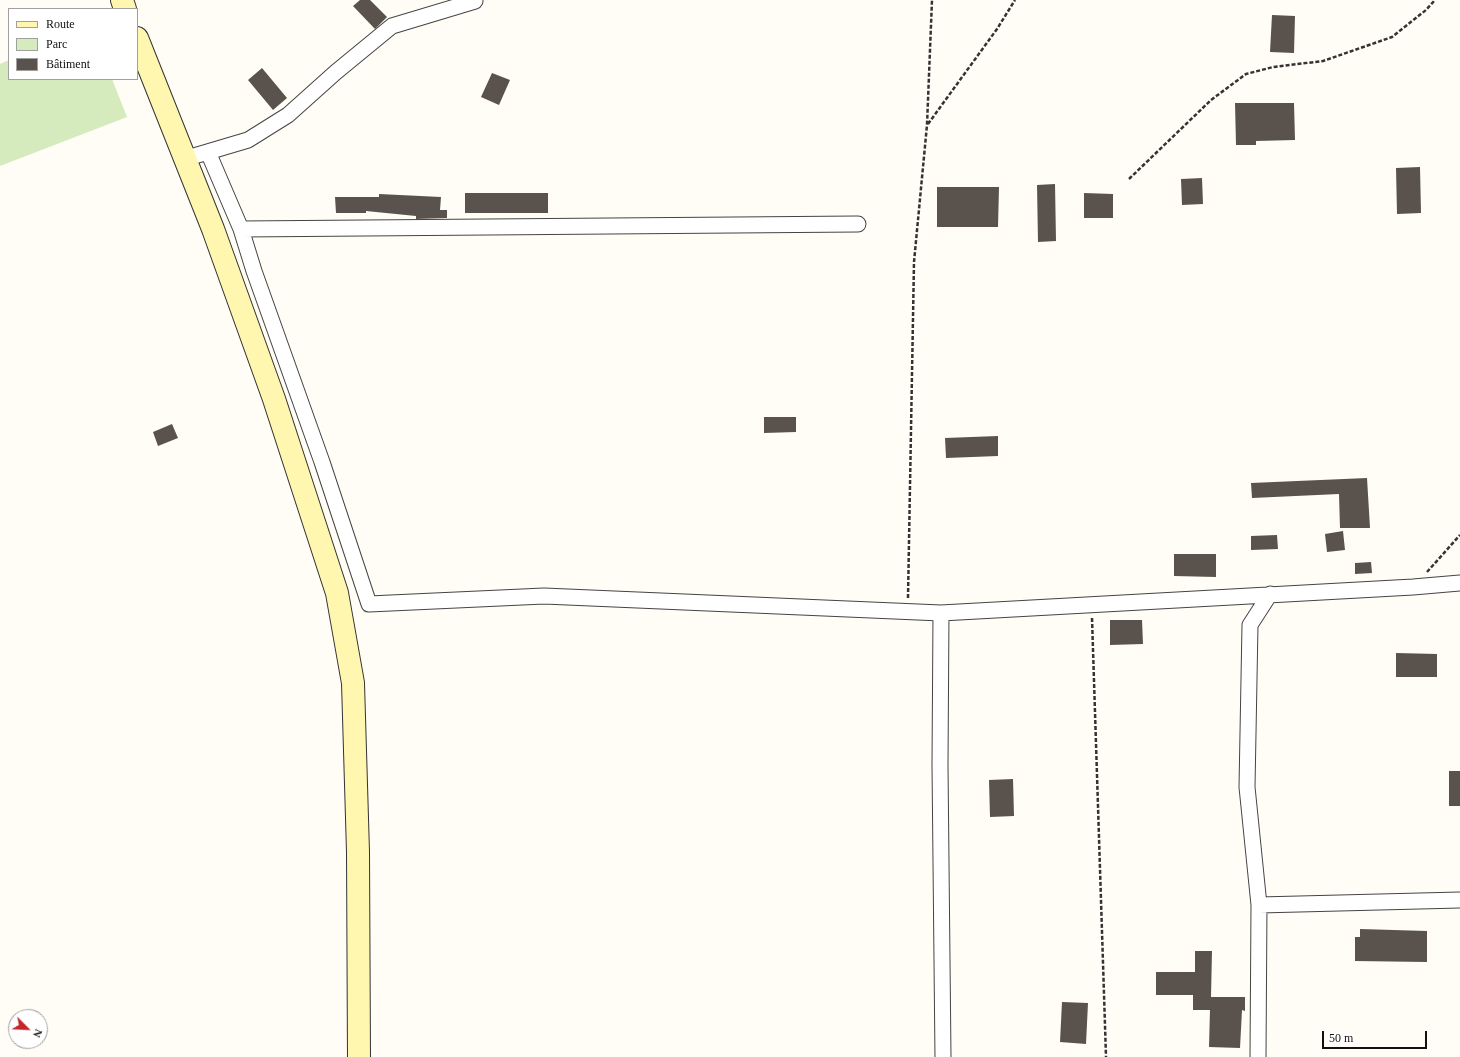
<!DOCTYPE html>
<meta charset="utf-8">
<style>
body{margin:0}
#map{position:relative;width:1460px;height:1057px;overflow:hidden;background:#fffdf5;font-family:Georgia,serif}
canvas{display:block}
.legend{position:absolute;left:8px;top:8px;width:130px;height:72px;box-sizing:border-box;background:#fff;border:1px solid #a0a0a0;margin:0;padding:5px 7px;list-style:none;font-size:12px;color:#111}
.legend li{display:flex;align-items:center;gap:8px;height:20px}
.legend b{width:20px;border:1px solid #a0a0a0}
.north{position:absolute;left:8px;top:1009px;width:40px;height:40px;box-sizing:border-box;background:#fff;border:1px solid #a0a0a0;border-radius:50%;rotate:114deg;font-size:11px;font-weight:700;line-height:16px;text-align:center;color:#111}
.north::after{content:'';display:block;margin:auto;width:14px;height:18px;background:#c4262e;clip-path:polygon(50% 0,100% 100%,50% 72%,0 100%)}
.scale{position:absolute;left:1322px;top:1031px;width:105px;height:18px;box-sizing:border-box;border:2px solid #111;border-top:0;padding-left:5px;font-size:12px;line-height:14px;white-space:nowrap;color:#111;-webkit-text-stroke:3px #fff;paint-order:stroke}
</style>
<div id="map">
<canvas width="1460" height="1057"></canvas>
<ul class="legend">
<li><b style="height:5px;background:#fff6b0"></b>Route</li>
<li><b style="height:11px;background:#d5ebbd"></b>Parc</li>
<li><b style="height:11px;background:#5a524d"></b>Bâtiment</li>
</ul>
<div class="north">N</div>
<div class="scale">50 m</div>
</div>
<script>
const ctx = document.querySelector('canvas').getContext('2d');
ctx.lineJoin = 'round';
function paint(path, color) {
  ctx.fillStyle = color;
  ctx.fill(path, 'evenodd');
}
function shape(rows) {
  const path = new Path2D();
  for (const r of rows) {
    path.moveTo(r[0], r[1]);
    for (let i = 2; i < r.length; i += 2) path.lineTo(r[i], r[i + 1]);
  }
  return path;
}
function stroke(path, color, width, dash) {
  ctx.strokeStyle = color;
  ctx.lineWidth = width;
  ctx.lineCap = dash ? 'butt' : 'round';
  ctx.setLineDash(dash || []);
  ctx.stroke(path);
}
paint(shape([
 [9,60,9,79,112,79,127,117,0,166,0,64]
]), '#d5ebbd');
paint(shape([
 [360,0,370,0,387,17,375,29,353,6],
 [1272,15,1295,16,1294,53,1270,52],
 [262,68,287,98,273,110,248,80],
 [492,73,510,80,499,105,481,97],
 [1235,103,1294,103,1295,140,1256,141,1256,145,1236,145],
 [1420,167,1421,213,1397,214,1396,168],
 [1202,178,1203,204,1182,205,1181,179],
 [1055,184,1056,241,1038,242,1037,185],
 [937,187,999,187,998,227,937,227],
 [465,193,548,193,548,213,465,213],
 [1084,193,1113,194,1113,218,1084,218],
 [379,194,441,197,440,210,447,210,447,218,416,219,416,216,366,211,366,213,336,213,335,197,379,197],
 [764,417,796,417,796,432,764,433],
 [172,424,178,438,158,446,153,432],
 [998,436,998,456,946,458,945,438],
 [1367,478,1370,528,1340,528,1339,494,1252,498,1251,483],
 [1343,531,1345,550,1327,552,1325,534],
 [1277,535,1278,549,1251,550,1251,536],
 [1174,554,1216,554,1216,577,1174,576],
 [1371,562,1372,573,1355,574,1355,563],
 [1110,620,1142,620,1143,644,1110,645],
 [1396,653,1437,654,1437,677,1396,677],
 [1449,771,1460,771,1460,806,1449,806],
 [1013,779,1014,816,990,817,989,780],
 [1360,929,1427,931,1427,962,1355,961,1355,937,1360,937],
 [1195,951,1212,951,1211,997,1245,997,1245,1011,1242,1010,1240,1048,1209,1047,1210,1010,1193,1010,1193,995,1156,995,1156,972,1195,972],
 [1062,1002,1088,1003,1086,1044,1060,1042]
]), '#5a524d');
const street = shape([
 [208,152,241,229,254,271,322,462,369,604,544,596,941,613,1413,587,1460,583],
 [184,159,248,140,288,115,336,72,392,26,475,1],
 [241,229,858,224],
 [941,613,940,765,943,1057],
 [1259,905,1460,900],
 [1258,1057,1259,905,1247,787,1250,625,1270,594]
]);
const secondary = shape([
 [122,0,125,9],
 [137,38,213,229,274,399,337,593,353,683,358,852,359,1057]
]);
stroke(street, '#444', 17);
stroke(secondary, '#333', 24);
stroke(shape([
 [928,124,997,29,1015,0],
 [1129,179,1211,100,1246,74,1273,67,1323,61,1392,37,1426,10,1435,0],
 [1427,572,1460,535],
 [908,598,914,262,927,125,932,0],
 [1092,618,1106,1057]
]), '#333', 2.5, [4, 2]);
stroke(street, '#fff', 15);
stroke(secondary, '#fff6b0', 22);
</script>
